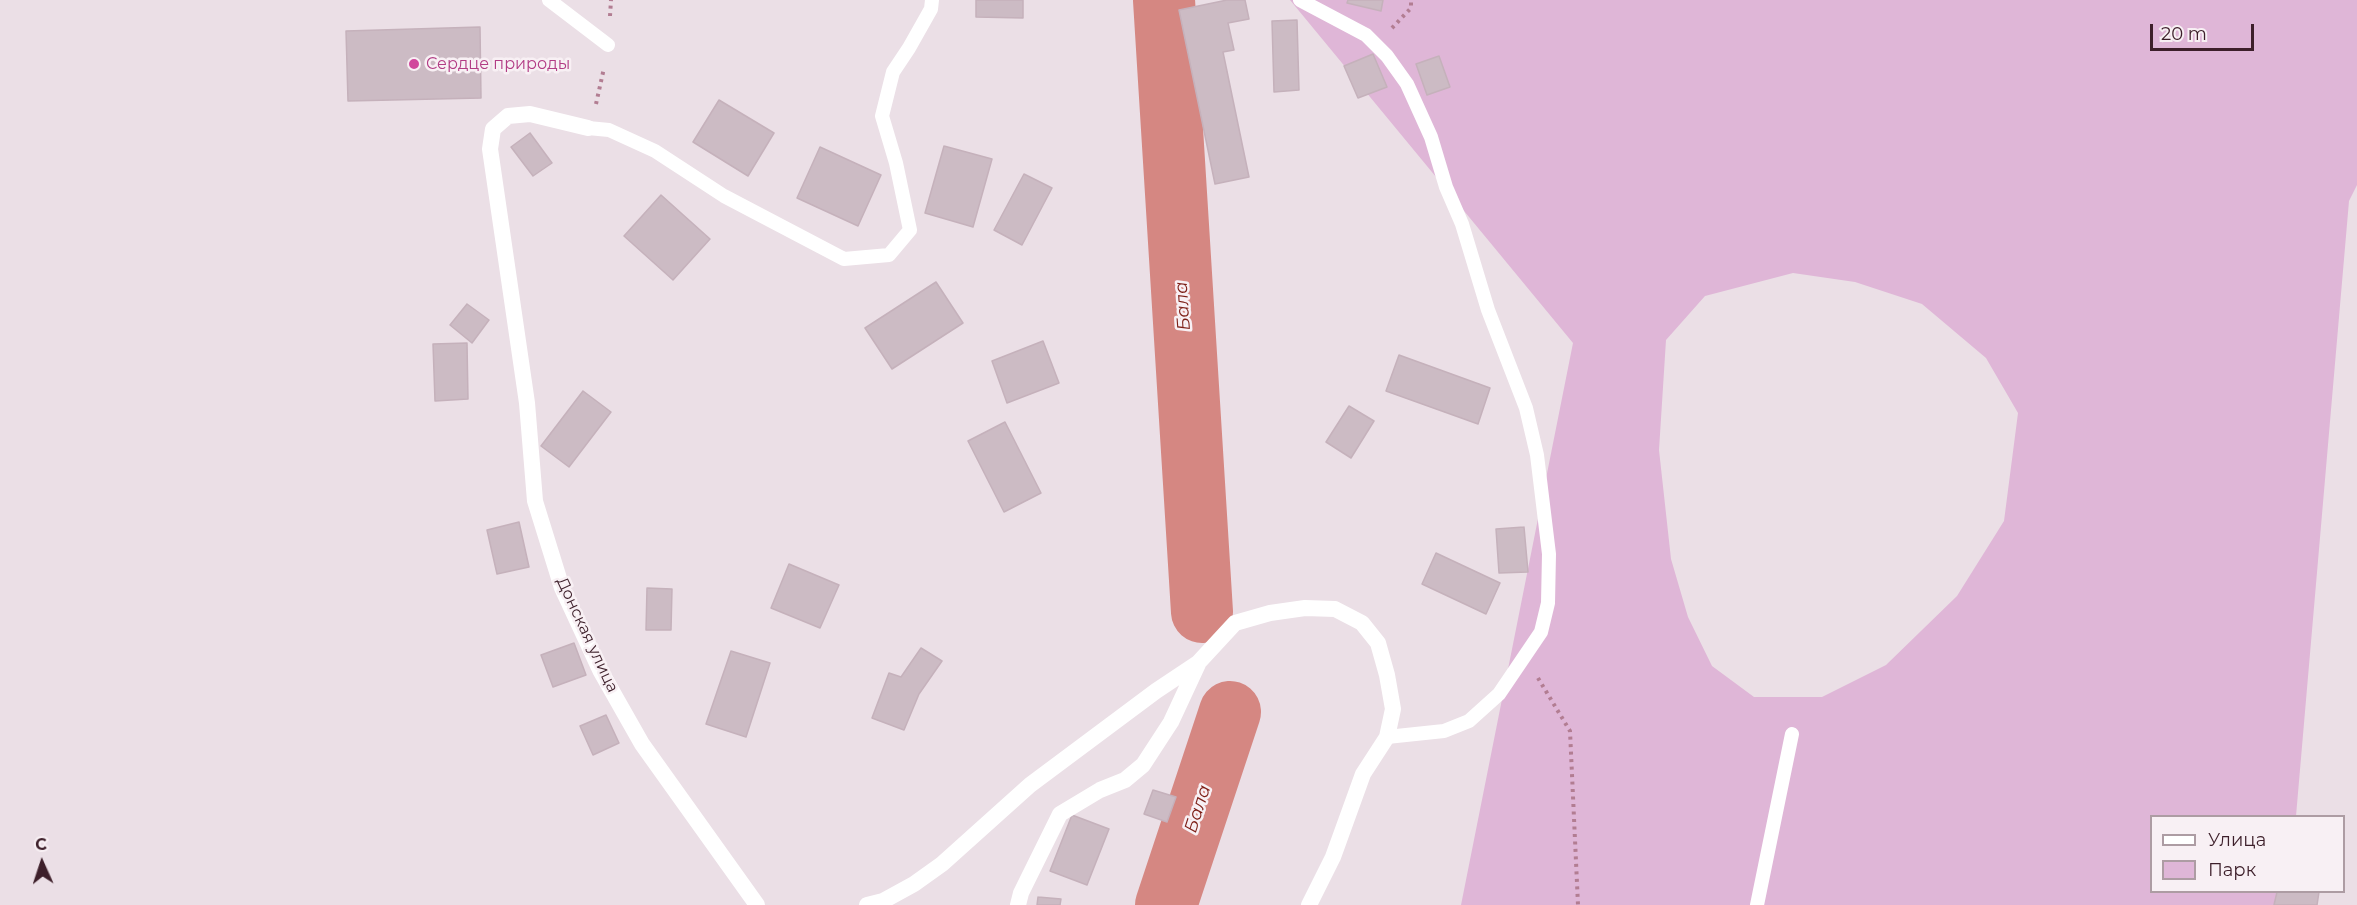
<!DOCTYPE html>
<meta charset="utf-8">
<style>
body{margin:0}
#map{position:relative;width:2357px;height:905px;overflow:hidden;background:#ebdfe6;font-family:Montserrat,sans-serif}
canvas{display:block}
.legend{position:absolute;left:2150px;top:815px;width:195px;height:78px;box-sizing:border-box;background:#f8f0f4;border:2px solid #ad9ca3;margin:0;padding:8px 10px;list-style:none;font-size:18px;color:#3d1f2a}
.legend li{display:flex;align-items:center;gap:12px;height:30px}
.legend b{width:30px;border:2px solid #ad9ca3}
.north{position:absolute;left:12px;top:833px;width:60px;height:60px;-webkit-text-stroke:4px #f8f0f4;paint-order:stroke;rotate:357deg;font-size:16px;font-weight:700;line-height:24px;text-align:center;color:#3d1f2a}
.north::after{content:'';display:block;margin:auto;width:21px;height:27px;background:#3d1f2a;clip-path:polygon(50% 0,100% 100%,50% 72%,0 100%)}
.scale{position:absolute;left:2150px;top:24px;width:104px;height:27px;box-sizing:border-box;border:3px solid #3d1f2a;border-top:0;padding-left:8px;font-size:18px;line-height:21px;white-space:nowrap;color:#3d1f2a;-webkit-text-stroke:4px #f8f0f4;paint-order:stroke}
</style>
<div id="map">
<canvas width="2357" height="905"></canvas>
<ul class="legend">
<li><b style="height:8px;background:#fff"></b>Улица</li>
<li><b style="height:16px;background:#dfb6d7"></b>Парк</li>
</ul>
<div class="north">С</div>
<div class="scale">20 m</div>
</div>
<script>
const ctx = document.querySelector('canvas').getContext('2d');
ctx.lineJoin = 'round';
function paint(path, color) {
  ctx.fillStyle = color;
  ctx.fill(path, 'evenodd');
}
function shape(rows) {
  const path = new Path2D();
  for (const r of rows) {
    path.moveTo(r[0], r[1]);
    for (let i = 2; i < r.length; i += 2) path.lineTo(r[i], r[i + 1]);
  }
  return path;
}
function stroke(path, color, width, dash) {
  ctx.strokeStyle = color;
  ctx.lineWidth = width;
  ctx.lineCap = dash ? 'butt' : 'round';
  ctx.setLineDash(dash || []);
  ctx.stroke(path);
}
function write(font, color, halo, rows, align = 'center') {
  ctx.font = font + ' Montserrat,sans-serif';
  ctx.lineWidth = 5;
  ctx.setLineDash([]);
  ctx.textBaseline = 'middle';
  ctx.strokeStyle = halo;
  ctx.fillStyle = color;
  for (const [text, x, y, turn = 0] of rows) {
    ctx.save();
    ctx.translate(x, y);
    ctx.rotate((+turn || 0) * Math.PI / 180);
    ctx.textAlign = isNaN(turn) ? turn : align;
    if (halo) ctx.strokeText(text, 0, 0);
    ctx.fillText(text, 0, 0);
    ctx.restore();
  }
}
paint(shape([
 [1290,0,2357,0,2357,185,2349,201,2296,816,2152,816,2152,892,2290,892,2288,905,1461,905,1573,343],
 [1793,273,1855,282,1922,304,1986,358,2018,413,2004,521,1957,596,1886,665,1822,697,1754,697,1712,666,1688,617,1671,559,1659,450,1666,340,1705,296]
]), '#dfb6d7');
stroke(shape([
 [1164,0,1202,612],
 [1166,905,1230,712]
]), '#d58782', 62);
const building = shape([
 [976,0,1023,0,1023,18,976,17,976,0],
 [1227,0,1245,0,1249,19,1228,23,1234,50,1223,52,1249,177,1215,184,1179,10,1227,0],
 [1348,0,1383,0,1381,11,1347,3,1348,0],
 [1297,20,1299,90,1274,92,1272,21,1297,20],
 [480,27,481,98,348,101,346,31,480,27],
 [1373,54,1387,87,1358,98,1344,66,1373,54],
 [1439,56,1450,87,1427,95,1416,64,1439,56],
 [719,100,774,133,748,176,693,142,719,100],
 [530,133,552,163,533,176,511,147,530,133],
 [944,146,992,159,973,227,925,213,944,146],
 [820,147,881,175,858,226,797,198,820,147],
 [1024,174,1052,188,1022,245,994,230,1024,174],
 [661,195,710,239,673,280,624,236,661,195],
 [936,282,963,323,892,369,865,328,936,282],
 [467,304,489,320,472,343,450,325,467,304],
 [1043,341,1059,383,1007,403,992,361,1043,341],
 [467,343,468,399,435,401,433,344,467,343],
 [1399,355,1490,388,1478,424,1386,391,1399,355],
 [583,391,611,412,569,467,541,446,583,391],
 [1349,406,1374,421,1351,458,1326,442,1349,406],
 [1005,422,1041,493,1004,512,968,441,1005,422],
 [519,522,529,567,497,574,487,530,519,522],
 [1524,527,1528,572,1499,573,1496,529,1524,527],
 [1436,553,1500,583,1486,614,1422,584,1436,553],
 [789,564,839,585,820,628,771,608,789,564],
 [647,588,672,589,671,630,646,630,647,588],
 [574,643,586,675,553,687,541,655,574,643],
 [921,648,942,661,919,694,904,730,872,718,889,673,901,677,921,648],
 [731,651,770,663,746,737,706,724,731,651],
 [606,715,619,743,593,755,580,726,606,715],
 [1153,790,1176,797,1167,822,1144,814,1153,790],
 [1072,815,1109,829,1087,885,1050,871,1072,815],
 [2277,892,2319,892,2317,905,2274,905,2277,892],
 [1038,897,1061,899,1060,905,1037,905,1038,897]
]);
paint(building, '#ccbbc4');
stroke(building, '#c5b1bb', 1.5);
stroke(shape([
 [610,16,611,0],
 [1392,28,1411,8,1411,0],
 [596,104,604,68],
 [1538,678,1570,731,1578,905]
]), '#b27d92', 4, [3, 4.5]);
stroke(shape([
 [549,0,608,45],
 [1300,0,1366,35,1387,56,1407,84,1431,137,1446,187,1462,224,1488,310,1526,408,1537,455,1549,554,1548,603,1541,632,1499,694,1469,721,1444,731,1387,737],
 [588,128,609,130,655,151,724,196,844,259,889,255,910,230,896,163,882,116,893,72,909,48,931,9,932,0],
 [1757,905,1792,734]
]), '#fff', 14);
stroke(shape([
 [588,128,530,114,508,116,493,129,490,149,527,403,535,501,562,588,600,670,642,744,757,905],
 [867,905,883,901,914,884,942,864,1030,785,1156,691,1198,663,1235,623,1270,613,1305,608,1335,609,1362,623,1378,643,1387,675,1393,709,1387,737,1363,774,1333,857,1309,905],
 [1018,905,1021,893,1060,814,1100,790,1125,780,1143,765,1171,722,1198,664]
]), '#fff', 16);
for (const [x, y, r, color] of [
 [414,64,6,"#d1479c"]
]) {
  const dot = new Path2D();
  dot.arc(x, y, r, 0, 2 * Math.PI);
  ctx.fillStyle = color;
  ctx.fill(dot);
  stroke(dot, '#f8f0f4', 2);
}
write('16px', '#b23c85', '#f8f0f4', [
 ["Сердце природы",426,64]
], 'left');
write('16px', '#3d1f2a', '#f8f0f4', [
 ["Донская улица",587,635,65]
]);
write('italic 18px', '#7c1d15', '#f8f0f4', [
 ["Бала",1183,306,-94],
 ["Бала",1198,809,-72]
]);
</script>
